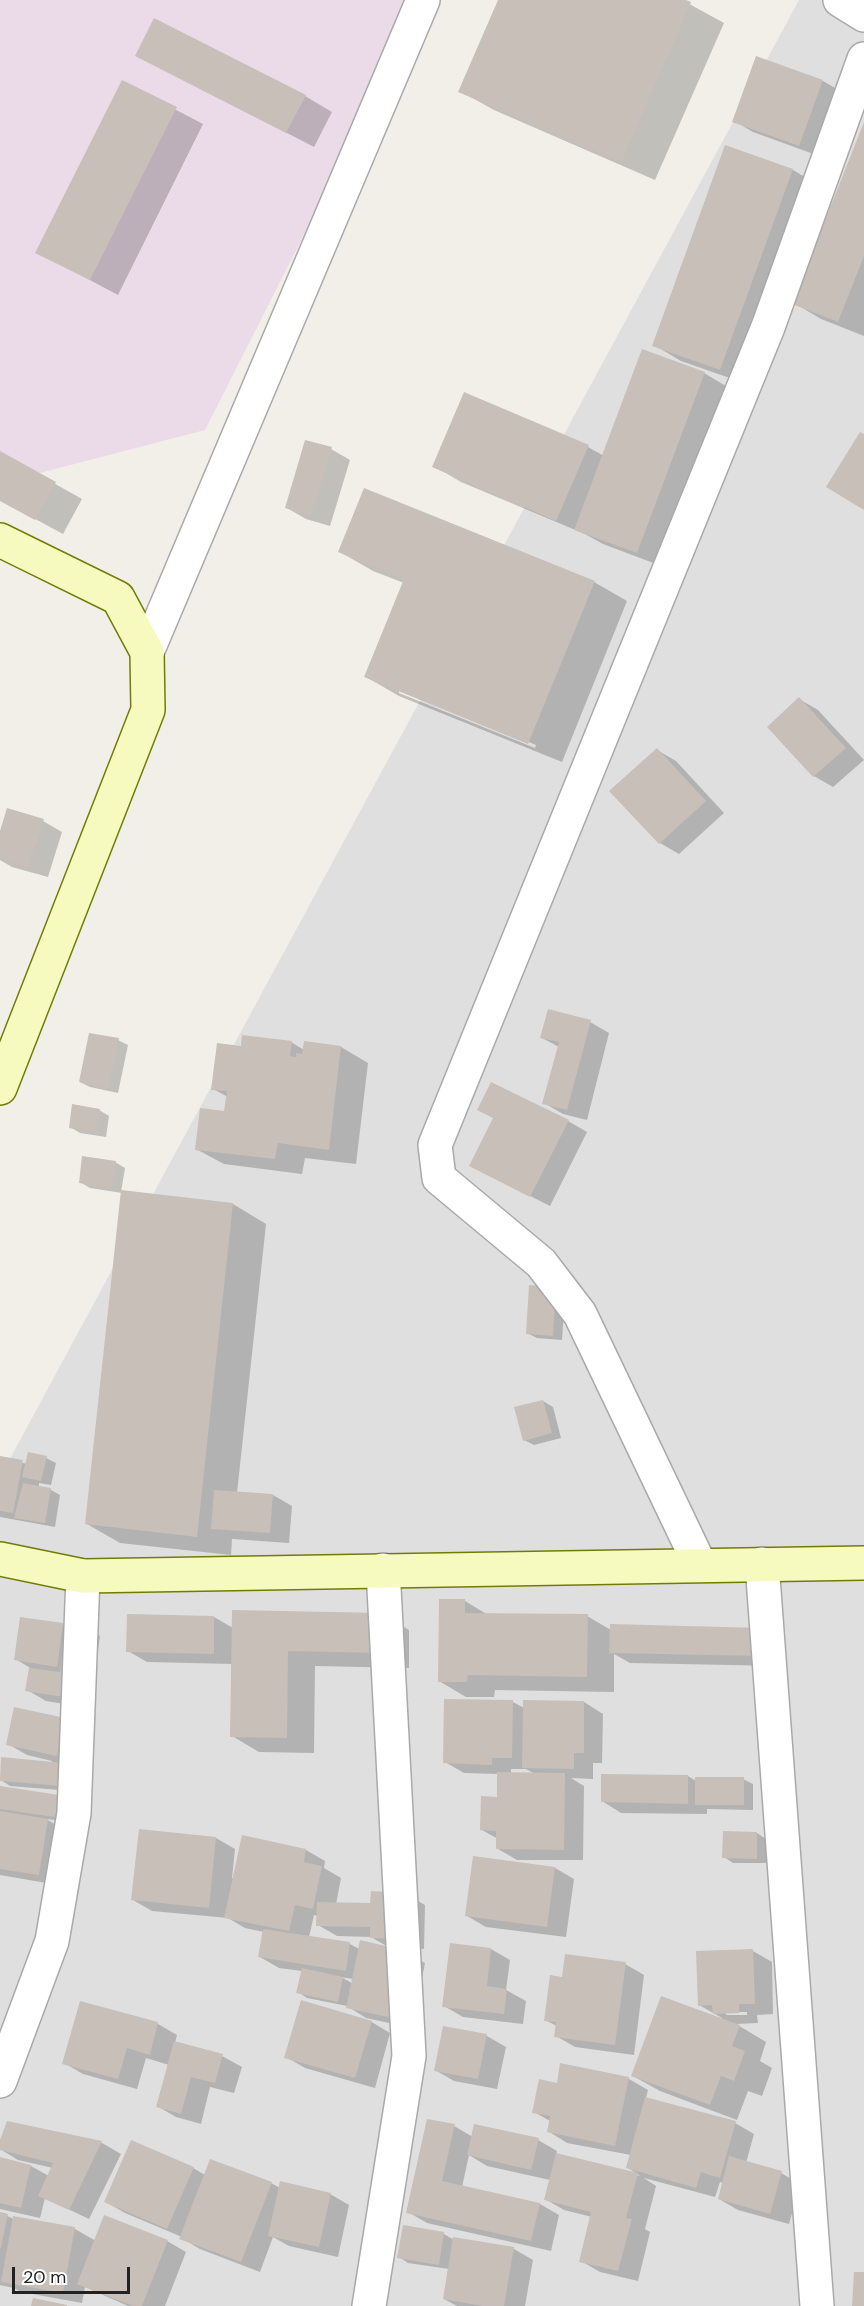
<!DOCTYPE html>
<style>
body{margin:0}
#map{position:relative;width:864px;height:2306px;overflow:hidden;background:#f2efe9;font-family:"DM Sans",sans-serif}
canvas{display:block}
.scale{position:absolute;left:12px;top:2267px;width:118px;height:27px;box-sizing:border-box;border:3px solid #222;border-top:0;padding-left:8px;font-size:18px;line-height:21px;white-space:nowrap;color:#222;-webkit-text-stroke:4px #fff;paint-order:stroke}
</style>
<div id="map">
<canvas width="864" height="2306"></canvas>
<div class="scale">20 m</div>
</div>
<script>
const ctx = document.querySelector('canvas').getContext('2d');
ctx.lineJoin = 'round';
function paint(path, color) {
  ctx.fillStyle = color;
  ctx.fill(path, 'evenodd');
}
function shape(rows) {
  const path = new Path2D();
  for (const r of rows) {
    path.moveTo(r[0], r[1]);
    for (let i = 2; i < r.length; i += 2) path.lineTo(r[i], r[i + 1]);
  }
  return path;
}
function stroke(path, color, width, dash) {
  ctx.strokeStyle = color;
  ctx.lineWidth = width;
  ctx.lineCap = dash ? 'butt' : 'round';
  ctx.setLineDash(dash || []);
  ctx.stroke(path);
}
paint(shape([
 [799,0,864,0,864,2306,0,2306,0,1477]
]), '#e0dfdf');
paint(shape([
 [0,0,423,0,205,430,32,475,0,458]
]), '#ebdbe8');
paint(shape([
 [500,0,682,0,724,23,655,180,494,110,460,91],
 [137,55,305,96,332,112,314,147],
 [757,57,823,81,842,92,819,156,753,132,734,121],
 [123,82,203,124,118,295,37,252],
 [864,126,864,336,821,319,794,303],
 [726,146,793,170,820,186,747,384,681,361,654,345],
 [704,373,731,389,664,567,603,544,585,534,461,482,434,466,465,394,588,447,604,456],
 [331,449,350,460,330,526,306,519,287,508],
 [0,453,82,499,63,534,0,500],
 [340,552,594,582,627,601,562,762,399,696,366,677,404,583,373,571],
 [399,690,536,745,535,748,399,693],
 [799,699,818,710,864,760,833,787,814,776],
 [657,750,676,761,724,813,679,854,660,843],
 [8,810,43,821,62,832,48,877,12,867,0,860,0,835],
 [590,1022,609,1033,587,1120,563,1114,544,1103,559,1047,542,1038],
 [118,1040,128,1045,118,1093,90,1087,80,1082],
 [291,1042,304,1050,305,1043,341,1047,368,1063,356,1164,305,1158,302,1174,224,1164,196,1149,226,1113,228,1097,213,1089,242,1047],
 [99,1110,109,1116,106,1137,80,1133,70,1127],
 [495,1118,568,1121,587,1132,550,1206,471,1166],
 [115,1162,125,1168,121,1192,233,1204,266,1224,237,1493,273,1495,292,1506,289,1543,232,1539,231,1555,120,1543,87,1524,122,1193,90,1188,80,1182],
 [565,1294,562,1340,537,1338,527,1333],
 [543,1401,553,1407,561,1438,534,1445,524,1440],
 [0,1457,27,1464,46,1458,56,1463,51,1485,39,1483,39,1488,51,1490,60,1495,55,1527,0,1517],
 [465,1601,488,1615,587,1616,611,1630,761,1629,780,1666,630,1663,614,1654,614,1692,495,1690,494,1697,466,1697,439,1681],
 [382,1614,409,1630,409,1668,315,1666,314,1753,259,1752,232,1736,233,1664,147,1662,128,1651,129,1615,214,1617,233,1628],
 [62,1624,68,1628,81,1625,100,1636,90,1708,46,1701,27,1690,30,1668,16,1659],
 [513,1702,524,1708,584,1702,603,1714,602,1763,593,1763,593,1779,571,1778,584,1786,583,1860,517,1860,498,1849,498,1839,482,1830,498,1798,499,1774,464,1773,445,1762],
 [511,1769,526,1769,535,1774,511,1774],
 [64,1719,72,1791,10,1786,1,1780,52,1763,52,1761,27,1755,8,1744],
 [688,1776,696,1781,743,1779,753,1784,753,1810,707,1809,707,1814,621,1813,602,1801],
 [0,1788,58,1796,65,1821,46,1819,67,1831,58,1885,0,1875],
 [757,1833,766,1839,766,1863,733,1863,724,1857],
 [243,1837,306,1850,325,1861,324,1868,341,1878,336,1904,372,1905,406,1894,425,1905,424,1949,397,1948,425,1963,412,2028,366,2018,347,2006,307,1998,298,1992,302,1971,279,1968,260,1957,264,1932,245,1928,228,1918,152,1911,133,1900,216,1838,235,1849,232,1878,234,1878],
 [314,1915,318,1916,318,1925,337,1936,371,1937,390,1948,359,1949,350,1944,309,1937],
 [341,1977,353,1979,352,1984,350,1982],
 [474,1858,555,1868,574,1879,566,1937,486,1927,467,1916],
 [491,1949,510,1960,506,1990,526,2001,523,2024,463,2017,444,2006],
 [753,1951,772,1962,773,2014,757,2015,758,2023,736,2024,766,2042,760,2061,772,2068,762,2096,748,2091,737,2120,660,2091,633,2076,722,2020,722,2018,699,2005],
 [724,2012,747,2012,747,2015,727,2015],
 [625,1964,644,1975,634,2055,575,2047,556,2036,557,2026,545,2020,563,1979],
 [81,2003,158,2024,177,2035,175,2043,222,2056,242,2067,234,2093,210,2087,201,2124,176,2117,157,2106,169,2065,146,2058,137,2089,83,2074,64,2063],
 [370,2021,390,2033,375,2088,305,2068,286,2057],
 [445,2027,487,2036,506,2047,497,2089,454,2081,435,2070],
 [562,2065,629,2079,648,2090,646,2098,735,2123,754,2134,746,2163,781,2173,800,2184,789,2224,738,2210,719,2199,724,2183,720,2182,715,2197,644,2178,656,2186,645,2229,650,2232,638,2281,600,2272,581,2261,592,2217,564,2210,545,2199,550,2180,487,2166,469,2155,462,2187,540,2204,559,2215,551,2251,427,2223,408,2212,454,2126,473,2137,538,2140,557,2151,556,2155,640,2176,627,2167,631,2155,567,2143,548,2131,550,2121,534,2112,558,2085],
 [8,2123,102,2143,121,2154,89,2219,45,2198,40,2218,0,2209,0,2159,31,2166,49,2176,53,2168,18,2160,0,2149],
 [193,2168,205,2175,271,2183,280,2188,330,2194,349,2205,338,2257,289,2246,273,2237,260,2272,200,2249,181,2238,182,2237,125,2213,106,2202],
 [0,2213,14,2219,75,2229,96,2241,167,2241,186,2252,165,2306,128,2306,85,2287,82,2303,21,2292,14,2288,0,2285],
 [404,2227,444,2234,454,2240,514,2249,533,2260,525,2306,457,2306,444,2299,449,2269,408,2263,399,2257]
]), '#0003');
paint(shape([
 [498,0,686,0,691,2,621,162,458,92],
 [154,18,306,95,286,133,135,56],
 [756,56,823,80,799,146,732,122],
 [122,80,177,107,90,280,35,253],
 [864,122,864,256,838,322,792,304],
 [725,145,793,169,720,370,652,346],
 [642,349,705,372,637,553,574,530],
 [464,392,589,445,556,521,432,467],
 [860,432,864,434,864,510,826,487],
 [305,440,332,447,311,516,285,508],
 [0,451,56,482,35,520,0,501],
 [364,488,595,581,528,744,364,677,404,579,338,552],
 [799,697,846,748,813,777,767,727],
 [657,748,706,801,659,844,609,791],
 [7,808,44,819,28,868,0,859,0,831],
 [548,1009,591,1020,567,1110,542,1104,559,1042,540,1038],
 [89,1033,119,1038,108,1089,79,1082],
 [242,1035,292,1041,290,1056,296,1057,296,1053,302,1054,304,1041,341,1046,329,1150,278,1143,275,1159,195,1150,200,1108,224,1111,227,1091,211,1090,217,1043,241,1046],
 [491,1082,569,1120,530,1197,469,1166,493,1118,477,1110],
 [72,1104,100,1109,96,1132,69,1128],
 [82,1156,116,1161,112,1188,79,1183],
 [121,1190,233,1203,197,1537,85,1524],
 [529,1285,556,1287,553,1336,526,1334],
 [543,1400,552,1433,523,1441,514,1407],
 [28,1452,47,1456,41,1481,22,1477],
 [0,1456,23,1460,13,1513,0,1511],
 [23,1483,51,1488,45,1523,14,1518],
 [214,1490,273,1494,270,1533,211,1529],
 [439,1599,465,1599,465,1613,588,1614,587,1677,468,1675,467,1682,438,1682],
 [232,1610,382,1613,382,1653,288,1651,287,1738,230,1737],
 [127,1614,214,1616,214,1654,126,1652],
 [20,1617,63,1623,57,1667,14,1660],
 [67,1621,71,1698,25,1691,29,1668,60,1672],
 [610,1624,762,1628,761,1656,609,1653],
 [444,1699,513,1700,512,1758,492,1758,492,1765,443,1763],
 [523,1700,584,1701,584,1753,574,1753,574,1769,522,1768],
 [14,1707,65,1718,57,1756,6,1745],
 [1,1757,64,1763,63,1786,0,1781],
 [497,1772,565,1773,564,1850,496,1849,496,1831,480,1830,481,1796,497,1797],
 [601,1774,688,1775,688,1804,601,1802],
 [695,1777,744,1777,744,1805,695,1805],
 [0,1786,59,1795,55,1817,0,1809],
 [0,1811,48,1819,39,1875,0,1869],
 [139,1829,216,1837,209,1908,131,1900],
 [723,1831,757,1832,757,1859,722,1858],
 [242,1835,306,1849,304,1862,322,1866,313,1909,295,1905,289,1931,224,1918],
 [473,1856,555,1867,547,1927,465,1916],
 [371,1891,406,1893,405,1939,370,1938,370,1927,316,1926,317,1902,370,1903],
 [263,1929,350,1942,346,1971,258,1957],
 [360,1940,407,1951,393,2018,346,2008],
 [450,1943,491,1948,487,1986,507,1989,504,2014,442,2007],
 [753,1949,755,2004,739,2004,739,2013,713,2014,712,2005,698,2006,696,1951],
 [565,1954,626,1962,615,2045,554,2037,556,2022,544,2021,550,1975,562,1977],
 [302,1968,343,1977,338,2002,296,1993],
 [661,1996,740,2025,732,2046,745,2051,734,2081,721,2076,710,2105,631,2076],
 [301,2000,372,2021,355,2078,284,2058],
 [80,2001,158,2022,150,2055,127,2048,118,2079,62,2064],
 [443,2026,487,2034,478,2079,434,2071],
 [174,2041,223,2054,215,2083,191,2077,181,2114,156,2107],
 [560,2063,629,2077,615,2146,547,2132,550,2116,532,2113,539,2079,557,2083],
 [645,2097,736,2121,720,2178,701,2172,696,2188,626,2168],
 [427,2119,455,2124,442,2181,540,2203,531,2241,406,2213],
 [7,2121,102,2141,69,2210,38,2196,53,2163,0,2150,0,2140],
 [474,2124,539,2138,531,2170,467,2155],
 [131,2140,194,2167,167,2229,104,2202],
 [556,2153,638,2173,626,2218,632,2219,618,2271,579,2262,591,2212,544,2200],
 [729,2156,782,2171,770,2214,718,2199],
 [0,2157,31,2165,21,2208,0,2203],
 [210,2159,272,2182,241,2262,179,2239],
 [280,2181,331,2193,319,2247,268,2236],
 [0,2212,8,2214,1,2248,0,2248],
 [104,2215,168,2240,142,2306,133,2306,77,2284],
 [13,2216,75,2227,63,2293,1,2282],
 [403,2225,444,2232,439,2265,397,2258],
 [453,2237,514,2247,504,2306,483,2306,443,2299],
 [854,2272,864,2272,864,2306,852,2306],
 [33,2298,67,2305,67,2306,31,2306]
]), '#c7bfb8');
const street = shape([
 [840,0,864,15],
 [147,652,423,0],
 [762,1564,817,2306],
 [700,1565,580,1314,541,1263,439,1178,435,1145,768,327,864,59],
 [0,2081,52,1941,74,1813,83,1576],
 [369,2306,409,2056,383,1570]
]);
const secondary = shape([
 [0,540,118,598,147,652,148,710,0,1088],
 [0,1559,83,1576,864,1563]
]);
stroke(street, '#a9a9a9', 36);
stroke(secondary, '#707d05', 36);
stroke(street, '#fff', 33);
stroke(secondary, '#f7fabf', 33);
</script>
